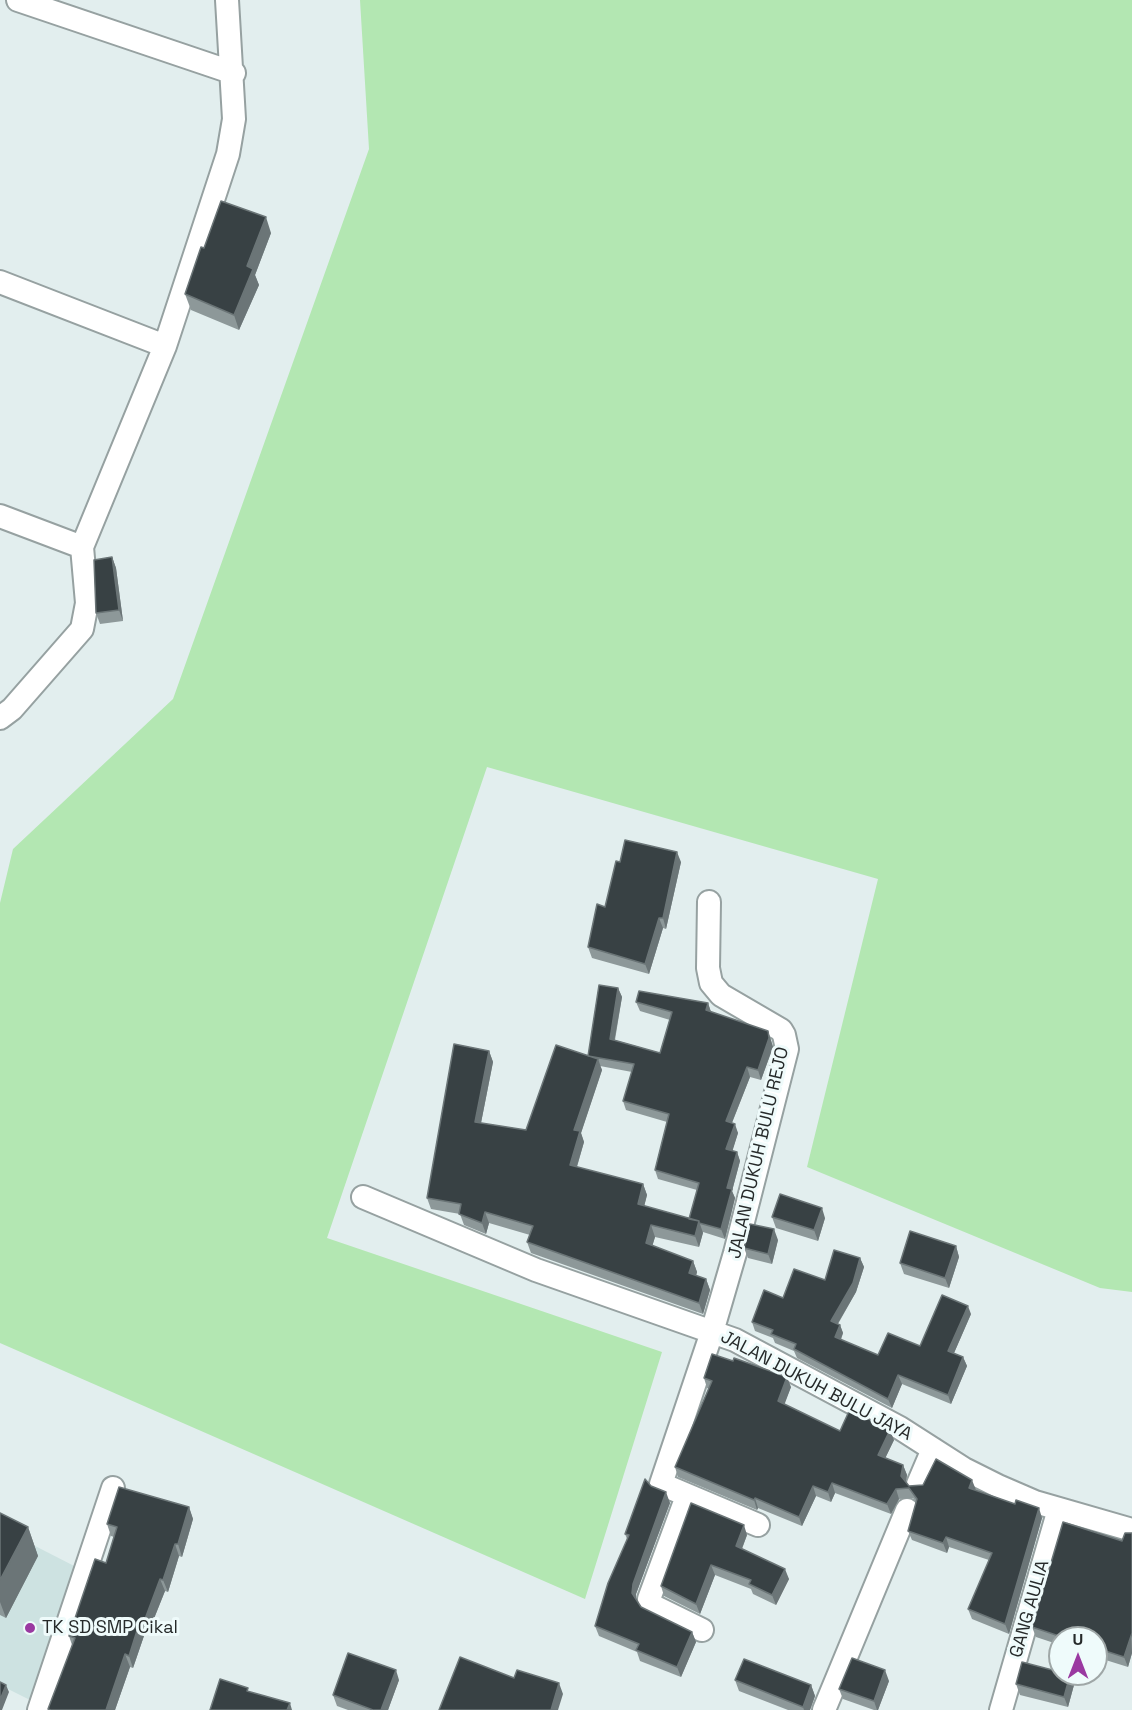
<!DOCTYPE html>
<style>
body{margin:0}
#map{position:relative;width:1132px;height:1710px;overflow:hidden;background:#e2eeee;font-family:"Space Grotesk",sans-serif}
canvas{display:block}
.north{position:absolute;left:1048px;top:1626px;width:60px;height:60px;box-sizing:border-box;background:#effbfb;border:2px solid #9fa7a7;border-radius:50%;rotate:0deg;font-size:16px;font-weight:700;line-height:24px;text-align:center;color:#262a2a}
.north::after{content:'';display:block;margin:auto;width:21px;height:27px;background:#9a39a1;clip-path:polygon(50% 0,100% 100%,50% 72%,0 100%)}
</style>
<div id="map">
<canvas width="1132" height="1710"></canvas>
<div class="north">U</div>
</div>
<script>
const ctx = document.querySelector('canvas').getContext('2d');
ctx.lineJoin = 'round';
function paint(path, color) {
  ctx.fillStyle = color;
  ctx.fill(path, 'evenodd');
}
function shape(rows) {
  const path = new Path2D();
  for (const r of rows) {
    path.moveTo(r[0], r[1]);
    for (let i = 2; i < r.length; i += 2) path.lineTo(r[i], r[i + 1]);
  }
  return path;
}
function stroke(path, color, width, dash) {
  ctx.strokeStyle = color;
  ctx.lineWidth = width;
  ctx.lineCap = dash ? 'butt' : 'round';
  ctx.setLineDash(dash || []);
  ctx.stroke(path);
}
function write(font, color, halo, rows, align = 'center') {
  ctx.font = font + ' "Space Grotesk",sans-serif';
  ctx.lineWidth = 6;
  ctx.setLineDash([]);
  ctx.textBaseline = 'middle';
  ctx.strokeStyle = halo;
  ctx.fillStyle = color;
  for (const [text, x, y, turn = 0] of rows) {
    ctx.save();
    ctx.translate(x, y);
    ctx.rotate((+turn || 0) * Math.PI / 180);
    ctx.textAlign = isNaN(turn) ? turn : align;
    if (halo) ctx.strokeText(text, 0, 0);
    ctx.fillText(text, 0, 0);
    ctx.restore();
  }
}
paint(shape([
 [0,1528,82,1570,34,1702,0,1685]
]), '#cde2e1');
paint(shape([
 [360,0,1132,0,1132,1292,1100,1288,807,1167,878,879,487,767,327,1238,662,1352,585,1599,0,1343,0,903,13,849,173,699,369,149]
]), '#b3e7b2');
const minor = shape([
 [18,0,234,73],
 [0,282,165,346],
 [0,516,82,547],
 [0,718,12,709,82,629,87,603,82,547,165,346,228,154,234,119,227,0],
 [709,902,708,968,711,983,721,995,781,1030,784,1035,787,1049,735,1253,712,1332,661,1484,758,1525],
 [363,1197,536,1270,735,1340,900,1428,964,1469,998,1486,1035,1502,1132,1530],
 [918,1484,933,1449],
 [687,1496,649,1599,651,1605,702,1630],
 [39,1710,113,1488],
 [824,1710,907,1510],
 [1001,1710,1059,1509]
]);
stroke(minor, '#96a1a1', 26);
stroke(minor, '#fff', 22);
paint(shape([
 [271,233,255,275,259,285,239,330,191,310,185,294,204,248],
 [112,557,116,568,123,621,100,624,96,613],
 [620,862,681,862,666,929,663,928,649,974,592,958,588,947,605,907],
 [618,988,622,997,615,1040,660,1053,670,1020,640,1011,636,1002,708,1003,711,1012,768,1031,771,1040,773,1047,761,1080,750,1077,732,1123,738,1133,732,1151,737,1152,740,1161,732,1191,735,1198,725,1239,703,1232,699,1247,655,1237,652,1246,693,1261,697,1272,696,1276,706,1279,710,1290,703,1314,531,1253,527,1242,530,1235,489,1223,486,1234,464,1225,460,1214,431,1209,427,1198,489,1051,493,1062,481,1123,526,1130,588,1056],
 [600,1066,632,1072,623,1101,626,1110,667,1122,655,1170,658,1179,697,1190,689,1219,644,1206,647,1195,643,1184,577,1167,584,1142,581,1133,602,1070],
 [772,1217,825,1218,818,1241,776,1228],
 [778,1240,772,1264,748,1258,744,1248],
 [956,1246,959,1257,949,1288,904,1274,900,1263],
 [860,1258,864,1267,856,1292,838,1324,840,1325,843,1333,841,1340,878,1355,920,1346,971,1314,954,1353,963,1357,967,1366,951,1404,902,1384,892,1408,797,1358,794,1351,775,1343,773,1338,755,1331,752,1322,825,1280],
 [704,1378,791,1387,784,1404,840,1431,894,1440,885,1458,903,1465,907,1475,906,1482,909,1486,975,1490,1042,1518,1009,1634,972,1619,968,1609,989,1560,949,1547,947,1553,912,1540,908,1531,916,1502,913,1498,899,1499,891,1514,835,1493,831,1502,816,1496,802,1526,758,1508,757,1510,678,1477,675,1467,709,1389,707,1388],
 [651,1486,670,1503,636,1594,636,1599,641,1607,692,1632,696,1642,681,1677,640,1661,637,1652,599,1636,595,1626,627,1539,625,1534],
 [189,1507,193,1519,182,1557,179,1556,168,1592,165,1591,149,1631,146,1630,133,1668,130,1667,115,1710,49,1710,72,1645,69,1636,106,1563,114,1537,111,1536,107,1524],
 [0,1513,28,1527,38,1556,6,1618,0,1615],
 [1132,1533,1132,1653,1128,1667,1096,1657,1096,1638,1060,1638,1060,1645,1036,1637,1032,1627,1122,1541],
 [747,1535,742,1549,789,1579,776,1605,753,1594,751,1589,715,1575,700,1614,664,1596,661,1586],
 [1070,1675,1074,1685,1068,1707,1020,1695,1016,1684],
 [399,1680,388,1710,348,1710,337,1706,333,1695],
 [735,1680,811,1685,815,1696,810,1710,788,1710,739,1691],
 [889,1681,878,1710,874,1710,843,1699,839,1689]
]), '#8d9899');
paint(shape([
 [266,217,271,233,255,275,259,285,239,330,234,315,247,266],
 [112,557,116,568,123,621,119,610],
 [677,852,681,862,666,929,663,918],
 [659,918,663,928,649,974,645,964],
 [618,988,622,997,613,1048,610,1039],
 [708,1003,711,1012,706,1010],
 [768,1031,773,1047,761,1080,758,1070],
 [489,1051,493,1062,479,1133,475,1122],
 [598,1059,602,1070,581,1133,584,1142,574,1176,570,1165,574,1130],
 [747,1067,750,1077,729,1130,726,1121],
 [735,1124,738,1133,730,1159,726,1149],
 [737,1152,740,1161,732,1191,735,1198,725,1239,721,1229,727,1188],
 [643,1184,647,1195,642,1215,638,1204],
 [822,1208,825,1218,818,1241,814,1230],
 [485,1212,489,1223,486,1234,482,1223],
 [699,1221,703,1233,699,1247,695,1236],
 [651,1225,655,1237,650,1254,646,1243],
 [774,1229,778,1240,772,1264,768,1254],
 [956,1246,959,1257,949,1288,945,1278],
 [860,1258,864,1267,856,1292,834,1330,831,1321],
 [693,1261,697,1272,693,1285,689,1273],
 [706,1279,710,1290,703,1314,699,1303],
 [968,1306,971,1314,951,1360,948,1351],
 [840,1325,843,1333,838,1346,835,1337],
 [963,1357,967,1366,951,1404,948,1395],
 [898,1375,902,1384,892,1408,888,1399],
 [787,1377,791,1387,782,1411,778,1401],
 [890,1430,894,1440,882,1465,878,1455],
 [903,1465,907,1475,905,1486,901,1476],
 [972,1480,976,1490,969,1488],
 [832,1483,835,1493,831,1502,828,1492],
 [813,1486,816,1496,802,1526,799,1517],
 [896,1489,899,1499,891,1514,887,1504],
 [666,1492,670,1503,636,1594,636,1603,632,1593,633,1584],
 [755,1498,758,1508,757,1510,754,1500],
 [189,1507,193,1519,182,1557,178,1544],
 [1039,1508,1042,1518,1009,1634,1005,1624],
 [744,1525,747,1535,739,1556,736,1546],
 [28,1527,38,1556,6,1618,0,1602,0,1580],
 [946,1537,949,1547,947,1553,943,1543],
 [175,1544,179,1556,168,1592,163,1580],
 [711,1565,715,1575,700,1614,696,1604],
 [785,1569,789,1579,776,1605,772,1595],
 [160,1579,165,1591,149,1631,145,1619],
 [141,1618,146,1630,133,1668,129,1656],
 [692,1632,696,1642,681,1677,677,1667],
 [1131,1633,1132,1653,1128,1667,1124,1657],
 [125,1654,130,1667,115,1710,106,1710],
 [396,1670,399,1680,388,1710,381,1710],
 [885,1670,889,1681,878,1710,877,1710,874,1701],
 [1070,1675,1074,1685,1068,1707,1064,1697],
 [559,1683,563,1694,558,1710,551,1710],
 [6,1685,9,1692,2,1710,0,1710,0,1700],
 [811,1685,815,1696,810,1710,804,1710,803,1707],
 [290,1703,292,1710,287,1710]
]), '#6b7577');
const building = shape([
 [221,201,266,217,247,266,253,269,234,315,185,294,201,247,204,248,221,201],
 [112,557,119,610,96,613,94,560,112,557],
 [625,840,677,852,663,918,659,918,645,964,588,947,597,904,605,907,616,861,620,862,625,840],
 [599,985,618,988,610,1039,660,1053,672,1012,636,1002,639,991,708,1003,706,1010,768,1031,769,1038,758,1070,747,1067,726,1121,735,1124,726,1149,737,1152,727,1188,732,1189,721,1229,699,1223,699,1221,689,1219,699,1183,655,1170,669,1114,623,1101,634,1064,588,1056,599,985],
 [454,1044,489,1051,475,1122,526,1130,556,1045,598,1059,574,1130,580,1131,570,1165,643,1184,638,1204,699,1221,695,1236,651,1225,646,1243,693,1261,689,1273,706,1279,699,1303,527,1242,533,1226,485,1212,482,1223,459,1214,461,1204,427,1198,454,1044],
 [780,1194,822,1208,814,1230,772,1217,780,1194],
 [750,1224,774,1229,768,1254,744,1248,750,1224],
 [910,1231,956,1246,945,1278,900,1263,910,1231],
 [834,1250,860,1258,853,1283,831,1321,840,1325,835,1337,878,1355,888,1333,920,1346,942,1295,968,1306,948,1351,963,1357,948,1395,898,1375,888,1399,794,1349,796,1344,771,1334,773,1330,752,1322,764,1290,783,1298,794,1269,825,1280,834,1250],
 [712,1354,733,1361,734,1358,787,1377,778,1401,840,1431,850,1409,890,1430,878,1455,903,1465,901,1476,909,1486,923,1485,936,1459,972,1480,969,1488,1015,1504,1016,1500,1039,1508,1005,1624,968,1609,992,1553,946,1537,943,1543,908,1531,917,1499,909,1488,896,1489,887,1504,832,1483,828,1492,813,1486,799,1517,755,1498,754,1500,675,1467,712,1381,704,1378,712,1354],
 [645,1479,651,1486,666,1492,633,1584,632,1593,641,1607,692,1632,677,1667,636,1650,639,1644,595,1626,608,1583,629,1535,625,1534,645,1479],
 [119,1487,189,1507,178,1544,175,1544,163,1580,160,1579,145,1619,141,1618,129,1656,125,1654,106,1710,51,1710,48,1709,75,1638,69,1636,93,1565,95,1559,106,1563,117,1527,107,1524,119,1487],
 [691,1503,744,1525,736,1546,785,1569,772,1595,749,1584,751,1580,711,1565,696,1604,661,1586,691,1503],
 [0,1513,28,1527,0,1580,0,1513],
 [1063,1522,1122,1541,1125,1533,1132,1533,1132,1633,1124,1657,1096,1648,1096,1638,1065,1638,1032,1627,1063,1522],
 [348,1653,396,1670,381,1710,373,1710,333,1695,348,1653],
 [460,1657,514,1678,517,1670,559,1683,551,1710,439,1710,460,1657],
 [852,1658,885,1670,874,1701,839,1689,852,1658],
 [744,1659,811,1685,803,1707,735,1680,744,1659],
 [1022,1662,1060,1672,1060,1674,1070,1675,1064,1697,1016,1684,1022,1662],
 [220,1679,248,1688,247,1691,290,1703,287,1710,210,1710,220,1679],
 [0,1682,6,1685,0,1700,0,1682]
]);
paint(building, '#384144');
stroke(building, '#6b7577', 1.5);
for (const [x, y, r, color] of [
 [30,1628,6,"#9a39a1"]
]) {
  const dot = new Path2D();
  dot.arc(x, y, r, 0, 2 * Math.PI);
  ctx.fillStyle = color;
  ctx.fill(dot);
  stroke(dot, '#effbfb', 2);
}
write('18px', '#262a2a', '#effbfb', [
 ["JALAN DUKUH BULU REJO",759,1153,-77],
 ["JALAN DUKUH BULU JAYA",816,1386,28],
 ["GANG AULIA",1030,1609,-74]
]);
write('18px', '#262a2a', '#effbfb', [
 ["TK SD SMP Cikal",42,1628]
], 'left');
</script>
